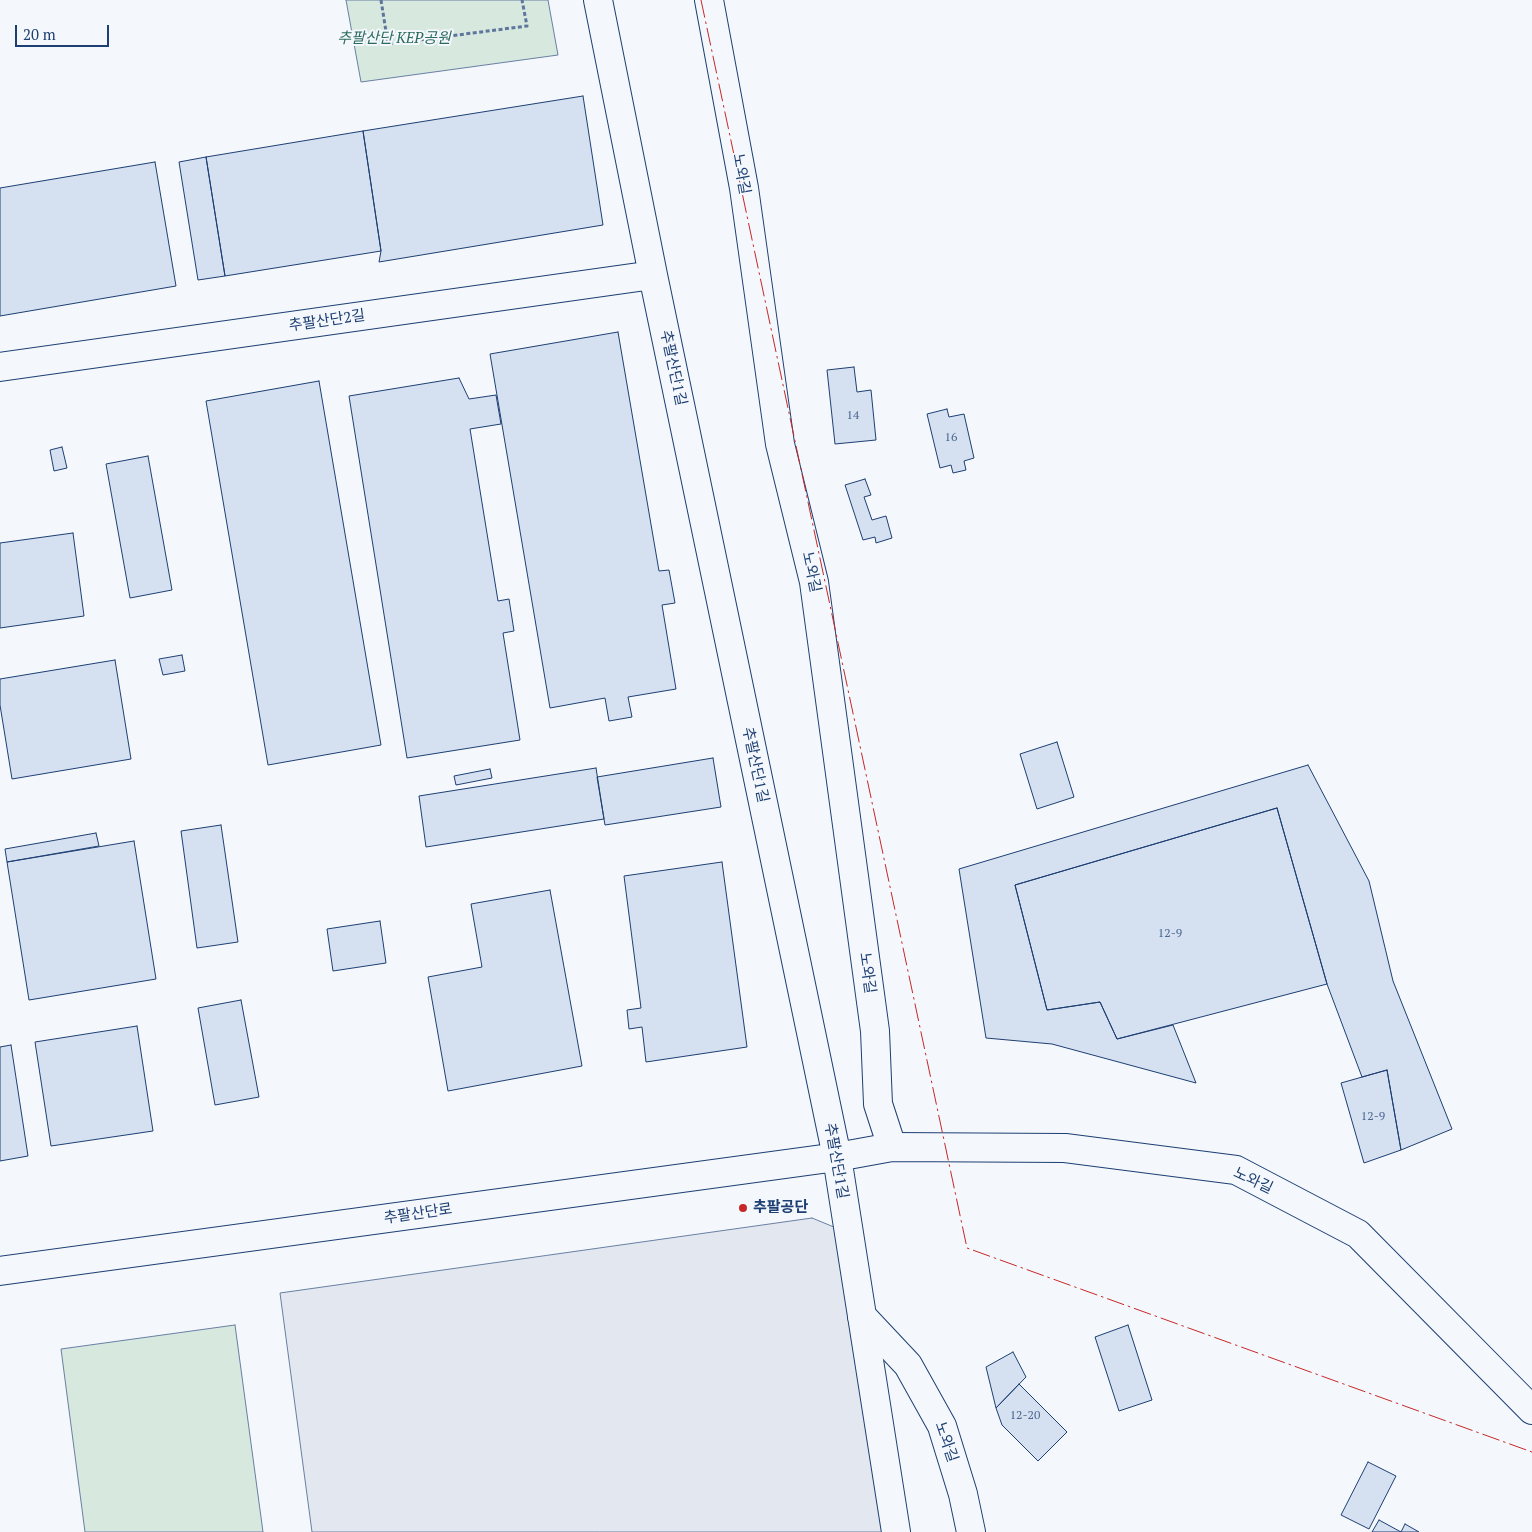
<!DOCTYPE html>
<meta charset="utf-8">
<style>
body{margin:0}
#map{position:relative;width:1532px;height:1532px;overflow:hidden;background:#f4f7fb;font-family:"PT Serif",serif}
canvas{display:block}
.scale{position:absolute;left:15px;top:25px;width:94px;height:22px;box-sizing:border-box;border:2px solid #1d3f73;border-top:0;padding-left:6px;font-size:15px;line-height:18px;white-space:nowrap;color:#1d3f73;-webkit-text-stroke:4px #f4f7fb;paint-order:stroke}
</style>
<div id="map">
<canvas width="1532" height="1532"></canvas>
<div class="scale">20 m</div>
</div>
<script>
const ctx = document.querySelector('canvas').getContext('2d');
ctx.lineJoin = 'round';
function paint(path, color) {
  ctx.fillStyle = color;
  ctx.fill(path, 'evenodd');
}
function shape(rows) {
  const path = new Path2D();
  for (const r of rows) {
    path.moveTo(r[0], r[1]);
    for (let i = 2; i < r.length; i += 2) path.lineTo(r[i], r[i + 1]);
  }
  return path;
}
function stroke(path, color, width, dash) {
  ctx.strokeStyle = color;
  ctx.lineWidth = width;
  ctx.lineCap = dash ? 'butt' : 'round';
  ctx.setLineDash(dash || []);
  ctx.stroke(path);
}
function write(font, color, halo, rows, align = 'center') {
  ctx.font = font + ' "PT Serif","Noto Sans KR",serif';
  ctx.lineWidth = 4;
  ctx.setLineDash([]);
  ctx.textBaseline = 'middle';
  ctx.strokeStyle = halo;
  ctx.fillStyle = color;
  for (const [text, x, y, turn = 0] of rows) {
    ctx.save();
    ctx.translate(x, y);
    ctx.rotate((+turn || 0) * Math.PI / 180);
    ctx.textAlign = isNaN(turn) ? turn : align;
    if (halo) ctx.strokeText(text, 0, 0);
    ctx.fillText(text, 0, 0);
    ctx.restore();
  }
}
const green = shape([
 [346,0,548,0,558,55,361,82,346,0],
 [235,1325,263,1532,85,1532,61,1349,235,1325]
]);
paint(green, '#d7e8df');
stroke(green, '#687fa3', 1);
const parking = shape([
 [812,1218,846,1232,887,1532,312,1532,280,1293,812,1218]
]);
paint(parking, '#e3e8f0');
stroke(parking, '#687fa3', 1);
const building = shape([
 [583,96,603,225,379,262,381,251,363,131,583,96],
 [363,131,381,251,225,276,206,157,363,131],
 [206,157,225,276,198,280,179,162,206,157],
 [155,162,176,286,0,316,0,188,155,162],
 [618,332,659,571,669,570,675,603,662,605,676,689,628,697,632,717,609,721,605,698,550,708,490,354,618,332],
 [854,367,857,392,871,390,876,440,835,444,827,370,854,367],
 [459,378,469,399,496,395,501,424,470,429,498,601,509,599,514,631,503,633,520,740,407,758,349,396,459,378],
 [319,381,381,745,268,765,206,401,319,381],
 [947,409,949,417,964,414,974,458,964,461,966,470,953,473,951,465,940,468,927,414,947,409],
 [62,447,67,468,54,471,50,450,62,447],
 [148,456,172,590,130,598,106,464,148,456],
 [865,479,871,495,864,497,872,520,886,516,892,538,876,543,875,537,863,540,845,485,865,479],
 [73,533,84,616,0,628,0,543,73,533],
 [182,655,185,671,163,675,159,659,182,655],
 [115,660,131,759,12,779,0,705,0,679,115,660],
 [1057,742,1074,797,1037,809,1020,754,1057,742],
 [713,758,721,807,605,825,597,777,713,758],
 [1308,765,1369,881,1393,981,1452,1129,1401,1150,1387,1070,1362,1077,1327,984,1277,808,1015,885,1047,1010,1100,1002,1117,1039,1173,1025,1196,1083,1052,1044,986,1038,959,869,1308,765],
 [596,768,604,819,426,847,419,796,596,768],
 [490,769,492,778,456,785,454,776,490,769],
 [1277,808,1327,984,1117,1039,1100,1002,1047,1010,1015,885,1277,808],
 [221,825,238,942,197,948,181,831,221,825],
 [96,833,99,846,7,862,5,849,96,833],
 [134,841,156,979,29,1000,7,862,134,841],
 [722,862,747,1047,646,1062,642,1027,629,1029,627,1010,641,1008,624,876,722,862],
 [550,890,582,1066,448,1091,428,977,482,967,471,904,550,890],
 [380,921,386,963,333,971,327,929,380,921],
 [241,1000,259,1097,215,1105,198,1008,241,1000],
 [137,1026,153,1131,51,1146,35,1042,137,1026],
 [11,1045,28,1156,0,1161,0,1047,11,1045],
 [1387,1070,1401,1150,1364,1163,1341,1083,1387,1070],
 [1128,1325,1152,1400,1119,1411,1095,1337,1128,1325],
 [1013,1352,1026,1377,996,1408,986,1367,1013,1352],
 [1019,1384,1067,1432,1038,1461,1002,1425,996,1408,1019,1384],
 [1368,1462,1396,1476,1369,1529,1341,1515,1368,1462],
 [1379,1520,1401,1532,1372,1532,1379,1520],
 [1405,1524,1419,1532,1401,1532,1405,1524]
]);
paint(building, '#d5e0f0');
stroke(building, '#1d3f73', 1);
const street = shape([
 [709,0,744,188,780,444,814,582,875,1031,878,1104,892,1147],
 [862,1316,908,1365,942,1426,963,1494,971,1532]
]);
const secondary = shape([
 [598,0,653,275,837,1157,896,1532],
 [0,367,653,275],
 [0,1271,837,1157,892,1147,1065,1148,1236,1170,1358,1234,1532,1410]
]);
stroke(street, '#1d3f73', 30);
stroke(secondary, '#1d3f73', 30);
stroke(shape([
 [381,0,388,44,527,26,522,0]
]), '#5e769c', 3, [4, 2.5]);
stroke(street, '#f4f7fb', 28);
stroke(secondary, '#f4f7fb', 28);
stroke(shape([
 [701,0,967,1248,1532,1452]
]), '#c62828', 1, [18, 4, 2.5, 4]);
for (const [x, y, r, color] of [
 [743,1208,5,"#c62828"]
]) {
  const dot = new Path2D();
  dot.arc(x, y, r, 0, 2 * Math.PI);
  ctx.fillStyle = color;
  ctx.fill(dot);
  stroke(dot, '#f4f7fb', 2);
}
write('12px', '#4b6792', null, [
 ["14",853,416],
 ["16",951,438],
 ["12-9",1170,934],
 ["12-9",1373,1117],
 ["12-20",1025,1416]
]);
write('italic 15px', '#2c6c60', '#f4f7fb', [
 ["추팔산단 KEP공원",394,39]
]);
write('15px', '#1d3f73', '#f4f7fb', [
 ["노와길",741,174,80],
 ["추팔산단2길",327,321,-8],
 ["추팔산단1길",673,368,78],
 ["노와길",811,572,78],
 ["추팔산단1길",755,765,78],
 ["노와길",867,973,82],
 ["추팔산단1길",836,1161,80],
 ["노와길",1253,1181,25],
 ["추팔산단로",418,1214,-8],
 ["노와길",946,1442,71]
]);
write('bold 15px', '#1d3f73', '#f4f7fb', [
 ["추팔공단",753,1208]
], 'left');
</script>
